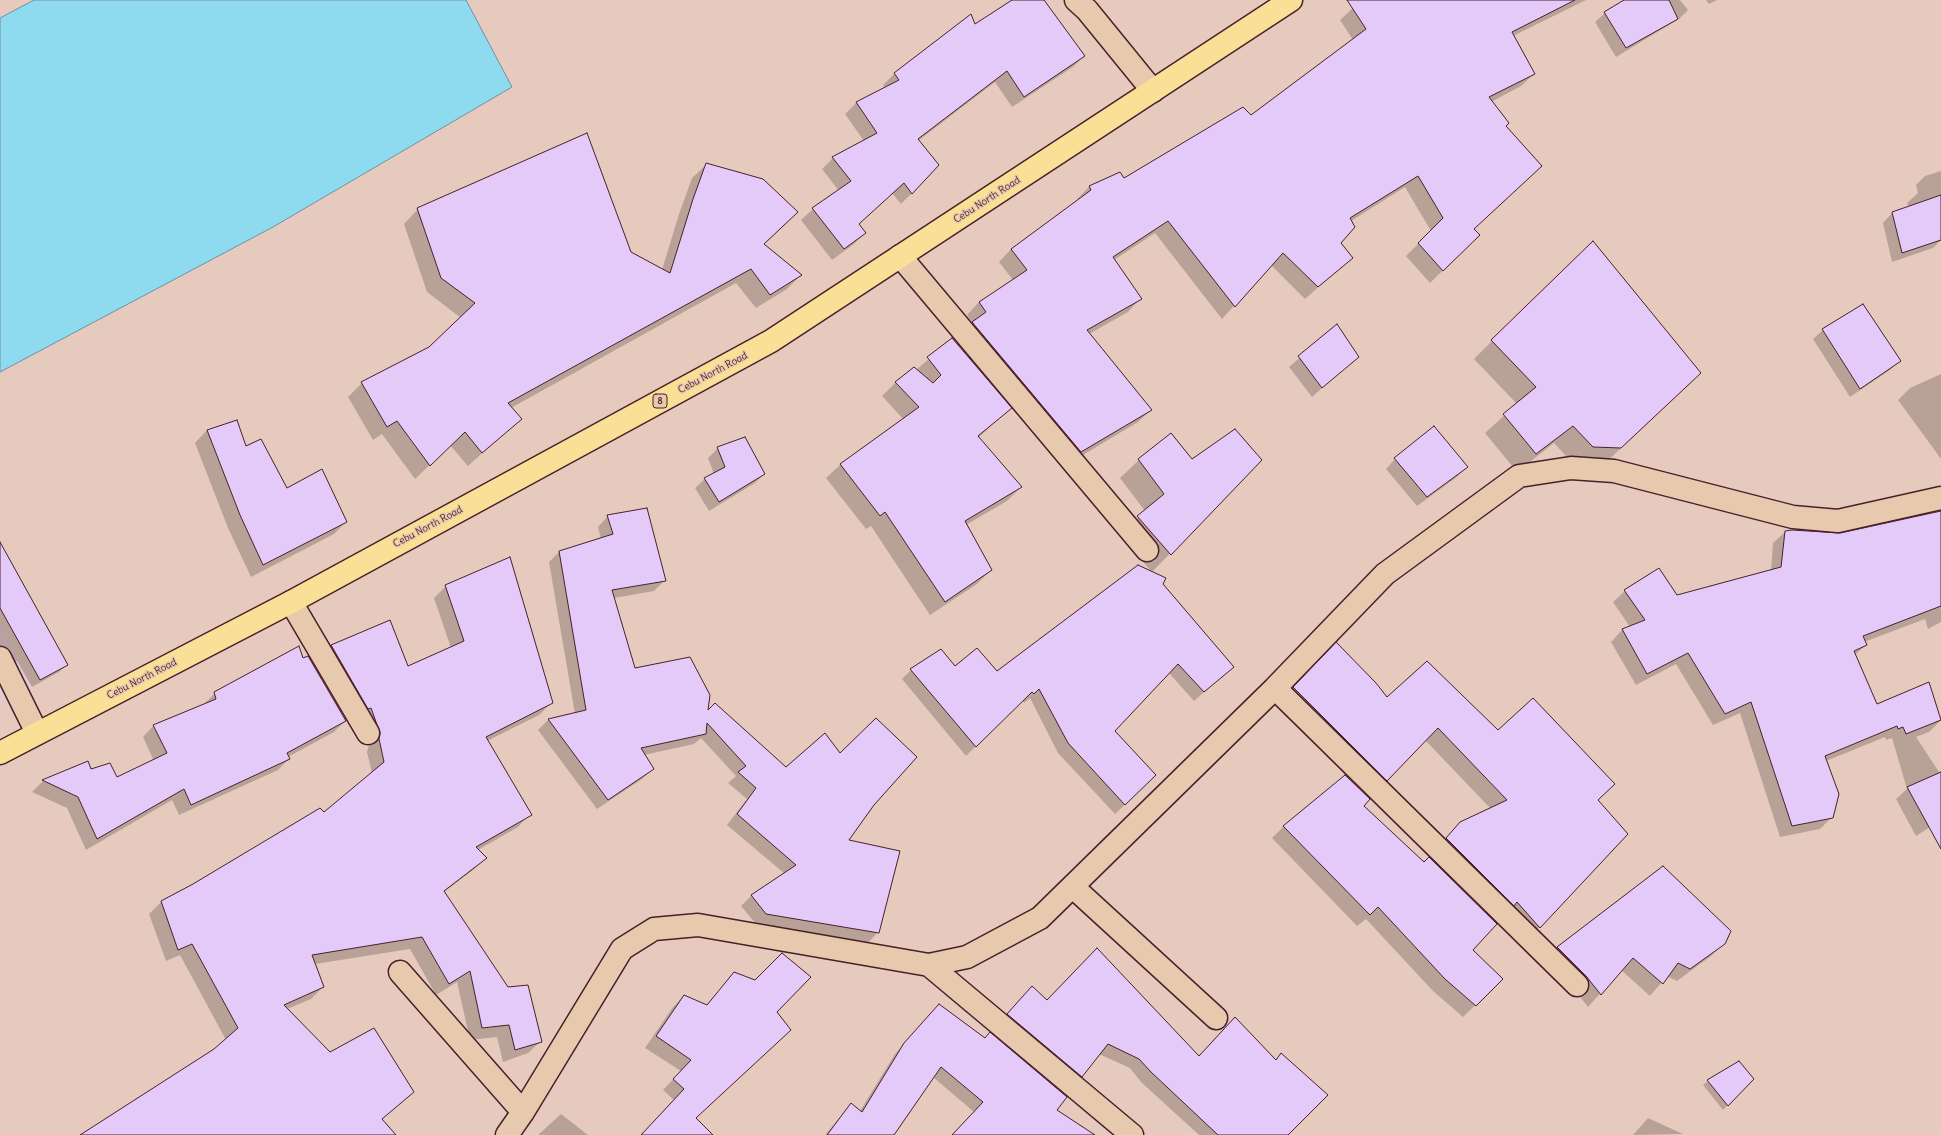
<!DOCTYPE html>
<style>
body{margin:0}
canvas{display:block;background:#e6cabd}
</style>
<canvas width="1941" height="1135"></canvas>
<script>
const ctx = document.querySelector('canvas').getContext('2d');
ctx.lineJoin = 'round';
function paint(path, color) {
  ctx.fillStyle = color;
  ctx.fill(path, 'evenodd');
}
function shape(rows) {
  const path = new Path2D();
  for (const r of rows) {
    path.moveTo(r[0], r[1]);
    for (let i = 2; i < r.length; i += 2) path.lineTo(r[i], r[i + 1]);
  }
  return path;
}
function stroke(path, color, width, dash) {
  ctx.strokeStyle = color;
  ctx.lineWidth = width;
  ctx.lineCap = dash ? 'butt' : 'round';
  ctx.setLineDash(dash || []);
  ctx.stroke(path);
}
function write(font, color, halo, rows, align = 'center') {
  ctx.font = font + ' Delius,sans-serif';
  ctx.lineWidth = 3;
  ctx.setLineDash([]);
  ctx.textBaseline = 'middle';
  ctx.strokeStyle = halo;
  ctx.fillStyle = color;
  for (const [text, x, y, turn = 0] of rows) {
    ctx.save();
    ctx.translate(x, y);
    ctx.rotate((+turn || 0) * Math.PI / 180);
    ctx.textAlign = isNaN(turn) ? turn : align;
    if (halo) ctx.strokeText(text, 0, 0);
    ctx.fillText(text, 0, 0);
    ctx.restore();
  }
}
paint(shape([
 [0,622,33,687,0,703]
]), '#e5cacf');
const water = shape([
 [34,0,466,0,512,87,273,227,0,372,0,18,34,0]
]);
paint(water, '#8edaee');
stroke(water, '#738fa0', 1);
paint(shape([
 [1014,0,1043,0,1084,56,1073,67,1012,107,995,82,918,141,912,193,901,204,892,193,858,224,865,233,854,244,832,260,801,220,813,209,839,191,822,169,833,158,864,141,845,114,856,103,885,88,883,85,894,74,971,16,975,26],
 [1364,0,1586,0,1513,36,1534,74,1521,86,1491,102,1504,126,1473,229,1479,235,1430,283,1406,256,1431,231,1405,187,1351,221,1340,243,1351,258,1305,299,1271,265,1222,319,1155,233,1114,260,1140,299,1128,312,1089,334,1151,410,1138,422,1068,464,960,336,973,323,967,315,979,302,1013,280,999,262,1011,249,1078,201,1077,199,1089,187,1120,173,1124,179,1251,116,1353,40,1340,20,1353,8],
 [1626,0,1680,0,1688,10,1679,19,1616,57,1595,22,1605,13],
 [1706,0,1717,0,1709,4],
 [707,164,797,213,763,245,801,275,787,289,756,308,736,283,511,408,520,419,468,466,450,445,415,479,382,434,373,440,348,397,362,383,429,348,461,318,427,292,404,224,418,209,630,252,662,270,679,214,692,178],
 [1941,171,1941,240,1933,248,1892,262,1883,223,1892,213,1909,207,1907,203,1918,193,1916,185,1925,176],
 [1337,325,1357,357,1312,397,1289,367],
 [1823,330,1899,361,1890,370,1850,397,1813,339],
 [952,339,1010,408,978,438,1021,487,1007,501,966,525,991,570,977,584,930,615,871,526,866,529,826,478,840,465,904,420,882,396,896,382,916,370],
 [1492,341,1682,391,1602,466,1574,465,1554,443,1517,472,1485,433,1517,404,1474,359],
 [1941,374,1941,459,1898,400,1910,388],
 [207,430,245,447,286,490,346,522,334,534,251,577,228,528,195,443],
 [1171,435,1192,461,1261,460,1152,572,1120,536,1145,511,1120,478,1139,460],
 [718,448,764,474,755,483,709,511,695,488,705,479,714,474,708,458],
 [1395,459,1466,467,1457,477,1417,506,1386,469],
 [1941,512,1941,622,1928,629,1925,619,1864,642,1866,645,1855,655,1877,705,1941,720,1929,732,1916,737,1941,775,1941,820,1916,836,1896,799,1907,789,1892,738,1886,740,1885,737,1826,761,1832,817,1820,829,1780,837,1740,713,1713,725,1676,664,1636,685,1611,642,1622,630,1630,627,1613,602,1625,591,1676,596,1771,571,1773,543,1785,532,1841,534],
 [608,516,664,581,654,591,614,598,634,669,707,713,786,768,874,805,848,841,878,932,868,943,756,924,741,906,751,896,785,874,727,825,747,799,728,783,736,776,701,738,694,744,644,755,653,769,642,779,597,809,538,730,548,720,575,714,549,562,559,552,601,539,598,527],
 [0,574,67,664,59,672,32,687,17,661,7,666,0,655],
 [1162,584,1232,667,1194,701,1169,673,1114,731,1146,785,1115,814,1058,753,1030,698,1024,703,1022,700,966,756,902,679,911,670,940,650,955,668,997,672],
 [446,586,552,702,539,715,487,741,530,814,518,827,478,850,485,858,473,870,444,892,541,1041,528,1053,503,1062,497,1037,470,1040,457,982,436,995,410,949,315,964,323,987,311,999,287,1009,330,1054,413,1092,381,1120,387,1135,84,1135,215,1049,226,1040,180,955,166,961,149,914,161,902,324,813,372,773,367,752,369,745,359,719,320,658,332,646,389,621,408,667,451,648,434,598],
 [1324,656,1387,698,1498,731,1597,800,1626,834,1527,940,1434,851,1460,823,1491,809,1425,740,1374,793,1281,700],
 [303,659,345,721,334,732,288,757,289,759,278,770,179,815,172,800,86,850,67,808,32,792,43,781,88,763,91,770,117,779,154,761,143,737,154,725,204,704,215,693],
 [1362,806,1471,950,1502,979,1463,1017,1433,991,1366,919,1357,926,1272,838,1284,826],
 [1663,867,1724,943,1711,956,1677,981,1667,976,1650,996,1621,970,1588,1007,1573,988,1545,960,1557,947],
 [724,985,776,1012,695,1118,712,1135,642,1135,674,1100,663,1090,681,1071,645,1048,673,1007,684,996,706,1006],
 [1023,997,1047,1001,1199,1057,1235,1018,1275,1061,1281,1054,1287,1135,1199,1135,1141,1082,1130,1068,1099,1054,1072,1086,998,1024],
 [939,1005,1055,1110,1093,1135,953,1135,974,1112,933,1077,893,1135,825,1135,851,1104,860,1111,895,1054],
 [1752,1079,1723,1110,1703,1085,1708,1081],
 [561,1114,588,1135,538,1135],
 [1648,1118,1683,1134,1633,1135]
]), '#0003');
const building = shape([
 [1012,0,1044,0,1085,56,1024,97,1007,71,918,139,939,165,912,194,904,183,859,224,866,233,844,249,812,208,851,181,832,157,877,133,856,102,899,80,894,73,971,14,975,24,1012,0],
 [1347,0,1575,0,1512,32,1535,74,1489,97,1509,123,1506,126,1542,166,1474,229,1480,235,1443,271,1418,243,1443,218,1418,176,1350,218,1355,227,1341,243,1353,258,1318,287,1283,253,1235,307,1168,221,1113,257,1142,299,1087,330,1152,410,1081,452,972,322,986,312,979,302,1027,270,1011,249,1091,190,1089,186,1120,172,1124,178,1243,107,1251,115,1366,29,1347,0],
 [1624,0,1669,0,1678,19,1626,48,1604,12,1624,0],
 [587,133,631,252,670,273,693,199,706,163,763,179,798,212,764,244,802,275,770,295,751,269,508,403,522,419,482,453,465,432,430,466,397,421,387,427,361,382,429,347,475,303,441,278,417,208,587,133],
 [1941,195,1941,240,1902,253,1892,212,1941,195],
 [1593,241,1701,373,1621,448,1593,447,1573,426,1536,454,1503,414,1536,387,1491,340,1593,241],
 [1863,304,1901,361,1860,389,1822,329,1863,304],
 [1337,324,1359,357,1322,388,1298,356,1337,324],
 [952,338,1012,408,978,436,1022,487,965,521,992,570,945,602,885,512,880,516,840,464,919,407,895,382,914,367,933,383,941,375,927,357,952,338],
 [237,420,246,446,261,439,287,488,322,469,347,522,263,565,240,515,207,430,237,420],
 [1434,426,1468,467,1427,497,1394,458,1434,426],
 [1235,429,1262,460,1171,555,1137,516,1164,494,1138,459,1171,433,1192,459,1235,429],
 [745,437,765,474,719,502,704,478,725,467,717,447,745,437],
 [647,508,666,581,612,590,635,668,690,657,710,695,708,710,715,703,786,767,825,733,840,753,876,718,917,757,874,805,849,840,900,851,879,933,766,914,751,895,796,865,737,814,756,788,738,772,746,766,707,723,706,734,641,748,654,769,608,800,548,719,586,710,559,551,613,534,607,515,647,508],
 [1941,511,1941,606,1863,636,1867,645,1854,651,1877,704,1929,682,1941,720,1906,734,1903,727,1898,729,1897,726,1825,756,1839,794,1833,818,1792,826,1751,702,1725,714,1688,653,1647,674,1622,629,1645,620,1624,590,1659,568,1677,595,1781,567,1785,531,1792,530,1840,533,1941,511],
 [0,542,68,665,40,680,0,608,0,542],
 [510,557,553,703,486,737,532,815,476,847,487,858,444,891,508,987,528,985,542,1042,515,1050,509,1025,482,1028,470,971,449,984,422,937,312,955,324,987,284,1005,330,1052,374,1028,414,1092,382,1119,396,1135,80,1135,214,1049,238,1028,192,944,178,950,161,901,193,884,320,808,324,812,384,762,379,739,380,733,371,708,368,709,331,645,390,620,408,666,464,641,445,585,510,557],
 [1138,565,1166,578,1163,584,1234,667,1204,692,1178,664,1115,731,1156,775,1125,805,1068,743,1039,689,1034,694,1032,692,976,747,910,669,941,649,955,666,977,648,997,671,1138,565],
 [1336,642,1376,683,1387,697,1427,661,1498,730,1533,698,1615,784,1598,800,1628,834,1540,928,1517,902,1514,906,1446,838,1460,822,1507,800,1438,728,1387,781,1293,687,1336,642],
 [299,646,303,658,308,656,346,721,287,753,290,759,191,805,184,789,97,839,78,797,42,780,88,761,91,769,110,763,117,777,167,753,153,725,216,699,214,692,299,646],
 [1941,772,1941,849,1907,787,1941,772],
 [1345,775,1370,799,1364,806,1424,862,1429,857,1497,924,1473,950,1503,979,1476,1006,1445,979,1378,907,1370,915,1283,826,1345,775],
 [1663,866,1731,931,1725,944,1690,969,1678,963,1663,984,1633,958,1601,995,1586,976,1557,947,1663,866],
 [1097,948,1199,1056,1235,1017,1276,1060,1281,1053,1328,1095,1288,1135,1218,1135,1151,1072,1139,1059,1108,1044,1082,1077,1007,1014,1032,986,1047,1000,1097,948],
 [782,953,811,977,777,1012,791,1030,696,1118,713,1135,641,1135,684,1089,673,1079,691,1060,656,1036,684,995,707,1005,734,972,755,980,782,953],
 [939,1004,985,1038,990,1032,1067,1097,1057,1110,1095,1135,952,1135,983,1102,941,1067,894,1135,827,1135,851,1103,862,1112,904,1043,939,1004],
 [1739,1061,1754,1079,1728,1106,1707,1080,1739,1061]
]);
paint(building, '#e3caf9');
stroke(building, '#4a1f2b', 1);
const minor = shape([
 [1076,0,1087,10,1153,91],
 [900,256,1147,550],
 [291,602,368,733],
 [0,658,37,733],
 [1275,688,1577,985],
 [1073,887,1216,1018],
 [929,965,1132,1135],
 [400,972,523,1112],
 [507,1135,523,1112,622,949,654,929,698,925,929,965,967,957,1040,918,1275,688,1385,574,1519,476,1571,468,1614,471,1793,517,1838,521,1941,498]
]);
const major = shape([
 [0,753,291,602,771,341,1291,0]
]);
stroke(minor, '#4a1f2b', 25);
stroke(major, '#4a1f2b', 25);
stroke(minor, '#e7caae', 22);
stroke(major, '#fadf96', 22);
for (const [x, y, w] of [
 [660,401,14]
]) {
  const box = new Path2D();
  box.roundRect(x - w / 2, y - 7, w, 14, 3);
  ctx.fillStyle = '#e7caae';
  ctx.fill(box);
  stroke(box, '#4a1f2b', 1);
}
write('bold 9px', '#4a1f2b', null, [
 ["8",660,401]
]);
write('10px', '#4a1f2b', '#e7caae', [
 ["Cebu North Road",987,200,-33],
 ["Cebu North Road",713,373,-28],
 ["Cebu North Road",428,527,-28],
 ["Cebu North Road",142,679,-27]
]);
</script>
